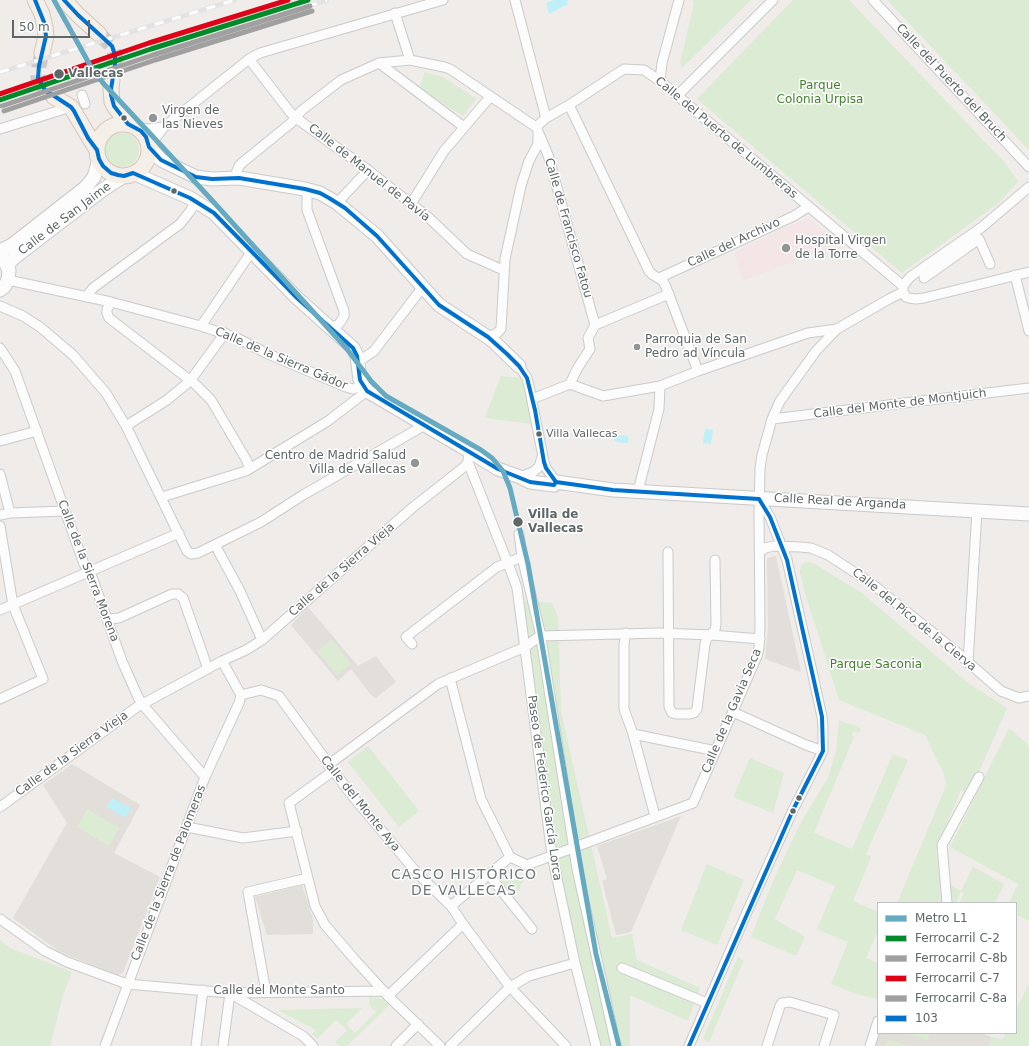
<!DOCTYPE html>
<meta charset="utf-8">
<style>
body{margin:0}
#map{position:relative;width:1029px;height:1046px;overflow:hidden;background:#efece9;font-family:"DejaVu Sans",sans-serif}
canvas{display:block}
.legend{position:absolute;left:877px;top:902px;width:140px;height:132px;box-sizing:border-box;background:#fff;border:1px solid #bfc2c3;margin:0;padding:5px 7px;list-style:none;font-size:12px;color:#5e6668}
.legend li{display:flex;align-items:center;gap:8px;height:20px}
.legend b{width:20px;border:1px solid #bfc2c3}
.scale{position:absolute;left:12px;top:20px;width:78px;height:18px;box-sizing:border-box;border:2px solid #5e6668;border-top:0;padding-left:5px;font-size:12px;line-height:14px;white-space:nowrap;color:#5e6668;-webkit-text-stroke:3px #fff;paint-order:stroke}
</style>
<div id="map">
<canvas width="1029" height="1046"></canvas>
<ul class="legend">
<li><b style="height:5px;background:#65aac0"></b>Metro L1</li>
<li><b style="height:5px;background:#008a29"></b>Ferrocarril C-2</li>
<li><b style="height:5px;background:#a0a0a0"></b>Ferrocarril C-8b</li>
<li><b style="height:5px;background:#de0118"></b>Ferrocarril C-7</li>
<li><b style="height:5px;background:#a0a0a0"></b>Ferrocarril C-8a</li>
<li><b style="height:5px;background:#0072ce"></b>103</li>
</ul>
<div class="scale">50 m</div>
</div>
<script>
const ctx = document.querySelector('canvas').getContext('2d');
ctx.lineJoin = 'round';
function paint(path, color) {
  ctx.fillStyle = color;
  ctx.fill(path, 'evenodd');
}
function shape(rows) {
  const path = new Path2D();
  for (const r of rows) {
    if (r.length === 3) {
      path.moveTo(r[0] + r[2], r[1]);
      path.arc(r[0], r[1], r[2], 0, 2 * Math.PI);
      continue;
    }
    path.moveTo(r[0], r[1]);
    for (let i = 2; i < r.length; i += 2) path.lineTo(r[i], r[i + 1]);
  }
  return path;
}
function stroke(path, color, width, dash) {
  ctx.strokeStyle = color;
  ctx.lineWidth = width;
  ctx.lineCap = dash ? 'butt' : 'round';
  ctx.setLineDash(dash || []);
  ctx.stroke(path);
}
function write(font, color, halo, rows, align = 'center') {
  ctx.font = font + ' "DejaVu Sans",sans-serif';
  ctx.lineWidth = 3;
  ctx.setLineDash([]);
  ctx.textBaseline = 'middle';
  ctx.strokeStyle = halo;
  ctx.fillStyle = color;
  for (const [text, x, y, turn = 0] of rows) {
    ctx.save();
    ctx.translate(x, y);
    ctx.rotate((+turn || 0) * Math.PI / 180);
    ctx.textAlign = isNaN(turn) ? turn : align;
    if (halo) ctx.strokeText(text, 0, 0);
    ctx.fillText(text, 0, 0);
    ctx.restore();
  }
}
paint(shape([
 [776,556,789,616,801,672,765,659,768,629,767,558],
 [308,607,358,666,376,656,396,682,376,698,372,696,351,669,338,681,291,625],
 [72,764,140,805,114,853,160,877,123,973,117,975,60,952,13,918,67,823,43,785],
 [681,816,631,932,616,935,602,881,607,879,597,846],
 [302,885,313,919,313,934,267,935,255,897],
 [880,1033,981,1033,992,1037,989,1046,875,1046]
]), '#e2ded9');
paint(shape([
 [808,218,839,244,743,281,734,252]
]), '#f4e5e6');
paint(shape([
 [693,0,751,0,682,68,680,63,694,4],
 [793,0,849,0,1005,163,1018,181,1000,202,902,273,697,99],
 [887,0,1029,0,1029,150],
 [425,72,443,77,476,99,463,116,419,88],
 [122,150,17],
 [501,376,524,378,532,424,486,418,485,417],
 [805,562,809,562,815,564,863,594,968,683,1007,708,969,795,961,790,936,851,940,879,961,891,973,867,1004,884,995,903,959,903,964,893,961,891,956,903,897,903,946,786,944,774,925,735,839,700,804,590,800,572,801,566],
 [524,601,552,603,558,616,561,711,612,938,632,934,637,960,700,988,688,1021,630,995,630,1046,599,1046,552,855,526,656],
 [331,639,351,664,337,675,317,651],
 [839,720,861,728,859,733,853,731,852,735,854,737,814,833,852,849,893,754,908,760,866,854,871,857,853,901,878,912,878,930,866,958,878,963,878,999,856,994,831,984,848,942,817,929,835,886,797,870,775,919,805,937,796,956,751,937,774,879,801,822,828,778,836,751],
 [1009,728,1029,746,1029,921,1016,914,1016,903,1009,903,1018,884,950,847],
 [368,746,419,811,399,827,348,762],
 [750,758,784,773,773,813,733,797],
 [87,809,120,828,109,846,77,827],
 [707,864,744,880,717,945,681,930],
 [524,879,513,900,499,881],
 [0,940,10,948,72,972,63,995,50,1046,0,1046],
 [738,957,744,960,709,1042,703,1039],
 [1029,983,1029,1046,989,1046,992,1037,1003,1039,1006,1033,1016,1033,1016,1011],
 [369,997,383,999,389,1005,347,1046,339,1046,335,1042,347,1030,336,1020,317,1039,312,1034,316,1030,278,1010,362,1008,346,1024,355,1033,376,1012,369,1005],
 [906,1033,930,1033,927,1040],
 [887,1039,909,1046,885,1046]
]), '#dcebd4');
paint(shape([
 [554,0,567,0,568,4,549,14,546,3],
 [705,429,713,430,711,444,703,443],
 [625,435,629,438,628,442,626,443,616,442,614,440,616,436],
 [112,798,131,808,125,818,107,807]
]), '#bff0f8');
stroke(shape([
 [99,34,112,46,115,55,115,65,112,79],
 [42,53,39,66,38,78,45,90,54,97]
]), '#cbcac9', 15, [15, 8]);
const street = shape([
 [515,0,546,118],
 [873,0,1029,167],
 [395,13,410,60],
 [249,59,290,112,296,118,368,170,428,217,467,254,503,270],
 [379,63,464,127],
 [660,81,662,63,679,0],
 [82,95,85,104],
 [677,96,773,0],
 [569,105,649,271,653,275,663,281,666,287,698,371],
 [135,127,149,129,164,127],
 [536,127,546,118,569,105,624,69,644,70,660,81,903,286],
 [0,129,71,107],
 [149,147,164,127,249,59,260,53,443,0],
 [234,178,239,166,243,162,291,123,301,111,341,80,379,63,410,60,444,67,450,69,536,127,537,129,548,155,595,325],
 [305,189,307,192,307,210,344,311,344,316,341,321,338,325,330,327],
 [337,203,368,170],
 [411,204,444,151,490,97],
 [1015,275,1029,331],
 [659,278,794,216,808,207],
 [924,278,979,239,990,264],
 [8,280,111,302,201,326,237,338,266,353,346,387,353,389,362,386],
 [903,292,906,297,909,298,916,299,924,298,1029,272],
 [86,297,93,288,180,224,191,210,195,200],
 [111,302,107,309,107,313,109,318,195,384,211,400,247,461,249,468],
 [0,306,23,316,40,327,73,355,106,393,126,426,187,551,191,554,198,553,261,522,303,495,425,425],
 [201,326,252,251],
 [488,337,497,333,501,329,505,259,521,186,529,161,538,144,538,134],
 [0,348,15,371,84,564,92,577,122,661,138,697,142,704,205,777],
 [358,362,374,351,419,292,426,291],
 [519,366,527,378,529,386,544,462,546,468,556,482],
 [570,384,577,369,590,349,588,338,595,325,669,294],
 [532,399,570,384,603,396,660,386,698,371,808,333,837,329,889,299,903,292,903,286,910,277,982,227,1029,187],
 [772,419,1029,388],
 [126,426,167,400,190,381,225,333],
 [0,441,37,431],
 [469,451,468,462,512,574,517,588,552,855,575,963,596,1046],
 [0,474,10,513],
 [520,477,533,472,539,467,542,457],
 [638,491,659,409,660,386],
 [162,497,246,471,328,421,367,391],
 [0,515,10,513,64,511],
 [0,526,13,605,43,679,0,699],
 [519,534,522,557,540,632,577,869,616,1046],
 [215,545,240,591,262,640],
 [668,552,669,707,672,713,676,714,690,714,694,713,697,709,705,644,707,638,715,630,716,624,715,560],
 [760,552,765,548,774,546,800,547,811,548,828,555,871,583,953,649,1001,691,1019,698,1029,696],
 [0,610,179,533],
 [107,619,119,618,172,594,178,594,183,598,208,669],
 [626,633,624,644,624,709,633,734,655,816],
 [412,644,406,637,497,567,522,557],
 [968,663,977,510],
 [450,678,481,799,510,857],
 [241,695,261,690,279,696,350,793,417,873,451,906,463,924,510,987,566,1046],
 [733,712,806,745,823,751],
 [633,734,716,751],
 [328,765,438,684,525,647,540,636,660,633,712,635,760,639],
 [333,771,289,803,315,906,325,925,356,961,388,996,440,1046],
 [0,807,137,707,222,661,246,650,262,640,412,508,464,467,468,462],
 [187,827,243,838,297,831],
 [510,857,527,865,693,803,757,656,759,648,760,626,759,514,760,468,762,455,772,419,780,401,816,351,837,329],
 [489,875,532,929],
 [947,903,942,845,979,777],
 [451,906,510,857],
 [0,919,45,951,67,962,127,984,230,993,384,991],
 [622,968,707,1003],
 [266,992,248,892,308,878],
 [388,996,463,924],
 [105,1046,205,777,239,703,241,695,222,661],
 [196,1046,203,990],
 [223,1046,230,993,303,1036,313,1046],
 [396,1046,418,1024],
 [450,1046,510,987,529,976,575,963],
 [689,1046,747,912,793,810,823,751,823,727,822,717,814,680,787,560,770,517,759,499],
 [767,1046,780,1006,782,1003,790,1002,834,1015,824,1046],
 [870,1046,878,1021]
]);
const secondary = shape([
 [149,147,161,160,196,177,212,179,239,178,305,189,320,193,337,203,377,236,439,305,492,340,519,366],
 [133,173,190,198,214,213,297,298,353,348,357,356,360,380,367,391,469,451,498,469,520,477,530,482,554,485,556,482,613,490,1029,514],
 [0,251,12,245,86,187,94,177,99,159],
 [7,265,15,257,101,191,124,176],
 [0,290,4,287,8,280,9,270,3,258]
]);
const primary = shape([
 [35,0,42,14,45,27,46,36,42,53],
 [64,0,78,15,99,34],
 [112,79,111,89,112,102,114,106,128,124],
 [54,97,71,107,97,150],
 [123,150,26]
]);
stroke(street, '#cacbca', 11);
stroke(secondary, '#cacaca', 15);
stroke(primary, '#d8c6b6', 17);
stroke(street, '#fdfcfc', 9);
stroke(secondary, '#fdfcfc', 13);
stroke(primary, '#f4efe9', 15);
const rail = shape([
 [0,72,235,0],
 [0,106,327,0]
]);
stroke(rail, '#e3e3e3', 4.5);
stroke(rail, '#fff', 3, [9]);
stroke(shape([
 [35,0,44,22,46,36,39,66,38,78,45,90,71,107,74,111,88,138,97,150,99,159,103,166,111,173,118,175,124,176,133,173,190,198,214,213,297,298,353,348,357,356,360,380,367,391,498,469,530,482,554,485,556,482],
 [64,0,78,15,112,46,115,55,115,65,111,89,111,95,114,106,128,124,141,131,146,137,149,147,161,160,196,177,212,179,239,178,305,189,320,193,329,198,345,208,377,236,439,305,488,337,507,354,519,366,527,378,535,410,544,462,546,468,556,482],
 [556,482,613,490,759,499],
 [689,1046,793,810,823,751,822,717,787,560,770,517,759,499]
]), '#0072ce', 4);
stroke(shape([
 [0,100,151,49,308,0]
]), '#008a29', 5);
stroke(shape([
 [2,106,153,55,310,6]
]), '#a0a0a0', 5);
stroke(shape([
 [0,94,149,43,288,0]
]), '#de0118', 5);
stroke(shape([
 [4,111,155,60,312,11]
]), '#a0a0a0', 5);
stroke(shape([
 [54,0,91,67,103,83,209,197,347,349,371,381,386,396,481,450,492,458,503,471,510,488,528,564,596,954,619,1046]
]), '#65aac0', 5);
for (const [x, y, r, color] of [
 [59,74,5.5,"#5e6668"],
 [124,118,3.5,"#5e6668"],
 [153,118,5,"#919595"],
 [174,191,3.5,"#5e6668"],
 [786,248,5,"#919595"],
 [637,347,4,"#919595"],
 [539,434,3.5,"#5e6668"],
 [415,463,5,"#919595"],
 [518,522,5.5,"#5e6668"],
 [799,798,3.5,"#5e6668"],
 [793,811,3.5,"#5e6668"]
]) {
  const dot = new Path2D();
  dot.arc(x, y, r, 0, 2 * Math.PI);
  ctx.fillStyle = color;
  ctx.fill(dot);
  stroke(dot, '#fff', 1.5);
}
write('11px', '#5e6668', '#fff', [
 ["Villa Vallecas",546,434]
], 'left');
write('bold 12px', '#5e6668', '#fff', [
 ["Vallecas",68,74],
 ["Villa de",528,515],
 ["Vallecas",528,529]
], 'left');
write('12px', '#5e6668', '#fff', [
 ["Calle del Puerto del Bruch",951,83,47],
 ["Calle del Puerto de Lumbreras",726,138,40],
 ["Calle de Manuel de Pavía",369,173,38],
 ["Calle de San Jaime",65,219,-37],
 ["Calle de Francisco Fatou",568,228,74],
 ["Calle del Archivo",734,243,-25],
 ["Calle de la Sierra Gádor",281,359,23],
 ["Calle del Monte de Montjuich",900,404,-7],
 ["Calle Real de Arganda",840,502,3],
 ["Calle de la Sierra Vieja",342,570,-41],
 ["Calle de la Sierra Morena",88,571,69],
 ["Calle del Pico de la Cierva",914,620,39],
 ["Calle de la Gavia Seca",732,711,-67],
 ["Calle de la Sierra Vieja",72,754,-36],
 ["Paseo de Federico García Lorca",544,788,82],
 ["Calle del Monte Aya",360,804,51],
 ["Calle de la Sierra de Palomeras",169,873,-69],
 ["Calle del Monte Santo",279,991]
]);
write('12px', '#41802d', '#fff', [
 ["Parque",820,86],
 ["Colonia Urpisa",820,100],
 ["Parque Saconia",876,665]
]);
write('12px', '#5e6668', '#fff', [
 ["Virgen de",162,111],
 ["las Nieves",162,125],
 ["Hospital Virgen",795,241],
 ["de la Torre",795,255],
 ["Parroquia de San",645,340],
 ["Pedro ad Víncula",645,354],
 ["Centro de Madrid Salud",406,456,"right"],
 ["Villa de Vallecas",406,470,"right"]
], 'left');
ctx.letterSpacing = '1px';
write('14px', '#6f787b', '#fff', [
 ["CASCO HISTÓRICO",464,875],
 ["DE VALLECAS",464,891]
]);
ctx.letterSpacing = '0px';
</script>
